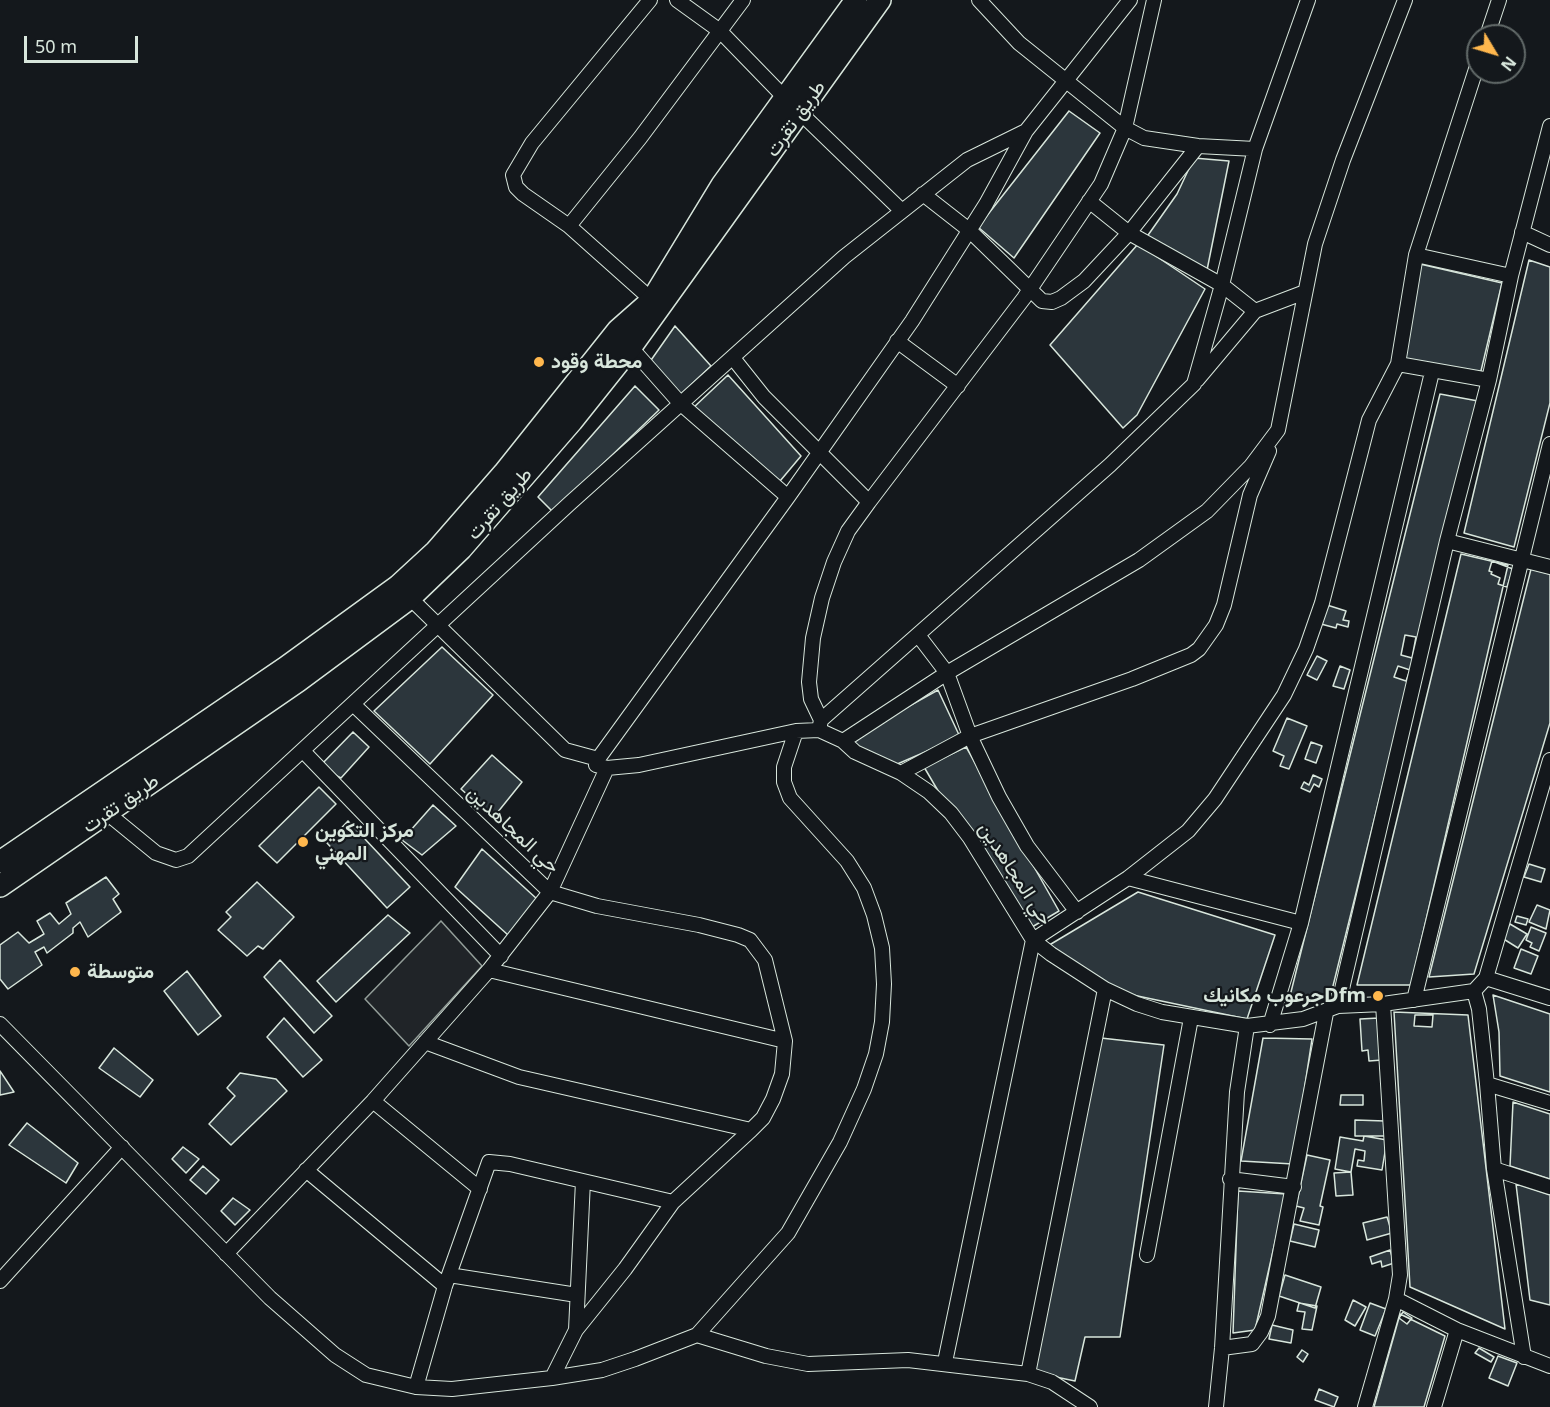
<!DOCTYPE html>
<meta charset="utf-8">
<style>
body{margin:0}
#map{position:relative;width:1550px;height:1407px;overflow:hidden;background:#14181c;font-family:"Noto Sans",sans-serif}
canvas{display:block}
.north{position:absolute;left:1466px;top:24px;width:60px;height:60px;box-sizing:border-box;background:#14181c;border:2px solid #626a69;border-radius:50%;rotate:128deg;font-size:16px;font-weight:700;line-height:24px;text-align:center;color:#d8e6dc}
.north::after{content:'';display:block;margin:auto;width:21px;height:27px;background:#ffb74d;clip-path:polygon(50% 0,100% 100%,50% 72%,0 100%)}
.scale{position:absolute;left:24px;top:36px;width:114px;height:27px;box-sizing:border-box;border:3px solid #d8e6dc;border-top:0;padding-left:8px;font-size:18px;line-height:21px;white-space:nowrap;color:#d8e6dc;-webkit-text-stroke:4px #14181c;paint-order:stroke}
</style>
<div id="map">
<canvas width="1550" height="1407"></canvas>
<div class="north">N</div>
<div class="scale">50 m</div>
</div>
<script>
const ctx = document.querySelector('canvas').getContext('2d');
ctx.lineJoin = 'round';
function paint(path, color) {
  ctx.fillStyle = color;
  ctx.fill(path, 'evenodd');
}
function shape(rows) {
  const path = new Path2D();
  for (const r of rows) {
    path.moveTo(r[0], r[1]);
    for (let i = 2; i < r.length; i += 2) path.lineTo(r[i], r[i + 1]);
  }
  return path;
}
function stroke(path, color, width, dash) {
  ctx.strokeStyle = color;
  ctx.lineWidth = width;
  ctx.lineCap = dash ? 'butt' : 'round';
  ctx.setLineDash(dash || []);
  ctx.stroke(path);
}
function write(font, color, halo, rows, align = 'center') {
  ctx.font = font + ' "Noto Sans",Vazirmatn,sans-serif';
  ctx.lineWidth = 4.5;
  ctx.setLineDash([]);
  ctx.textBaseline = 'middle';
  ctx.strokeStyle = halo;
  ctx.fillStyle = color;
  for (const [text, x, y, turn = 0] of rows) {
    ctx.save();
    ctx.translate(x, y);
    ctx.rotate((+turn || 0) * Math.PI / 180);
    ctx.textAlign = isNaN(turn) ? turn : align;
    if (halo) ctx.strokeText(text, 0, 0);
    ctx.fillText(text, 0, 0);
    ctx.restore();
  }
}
const green = shape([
 [441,921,482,966,409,1046,365,999,441,921]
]);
paint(green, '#202428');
stroke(green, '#939e99', 1.5);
const building = shape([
 [1069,111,1100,133,1014,258,978,227,1069,111],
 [1194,158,1229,161,1206,275,1146,238,1177,194,1194,158],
 [1138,244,1205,289,1137,415,1123,428,1050,345,1138,244],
 [1529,260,1550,267,1550,403,1514,547,1464,533,1529,260],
 [1420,264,1502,283,1480,375,1394,357,1420,264],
 [675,326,711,366,679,396,649,363,675,326],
 [728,375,801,456,775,487,693,408,728,375],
 [635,386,659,410,553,512,538,497,635,386],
 [1440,394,1478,401,1330,998,1289,1000,1440,394],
 [1461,554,1508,565,1411,985,1357,985,1461,554],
 [1492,561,1513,569,1507,587,1498,584,1500,578,1491,574,1492,572,1489,571,1492,561],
 [1531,569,1550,574,1550,723,1474,974,1429,977,1531,569],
 [1327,605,1346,611,1343,620,1349,621,1348,627,1337,624,1336,628,1321,624,1327,605],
 [1405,635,1416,637,1412,658,1401,655,1405,635],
 [442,647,493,695,430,764,374,711,442,647],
 [1317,656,1327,661,1317,680,1307,675,1317,656],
 [1340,666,1350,670,1344,689,1333,686,1340,666],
 [1398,666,1410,670,1406,681,1394,677,1398,666],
 [938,690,960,737,888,768,839,745,938,690],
 [1287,718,1307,726,1289,769,1280,766,1284,756,1273,751,1287,718],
 [353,732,369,747,341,778,319,767,353,732],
 [1311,742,1322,746,1316,763,1305,759,1311,742],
 [966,747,1059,911,1022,933,924,767,966,747],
 [492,755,522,782,493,818,461,789,492,755],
 [1313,775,1322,779,1319,787,1314,784,1310,792,1301,788,1304,782,1309,785,1313,775],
 [319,787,336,804,277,863,259,846,319,787],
 [433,805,456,826,422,855,402,840,433,805],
 [348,821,410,887,387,908,327,843,348,821],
 [482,849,537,899,508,935,455,887,482,849],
 [1529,864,1545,869,1541,882,1524,877,1529,864],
 [106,877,119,894,113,899,121,912,88,937,80,922,73,928,73,933,47,953,44,947,35,952,42,965,8,989,0,979,0,945,18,932,29,943,44,934,37,921,50,913,59,924,71,914,66,903,106,877],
 [257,882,294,917,263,949,258,946,247,956,218,930,231,917,226,912,257,882],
 [1138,892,1275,935,1247,1019,1109,990,1046,947,1138,892],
 [1537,905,1550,910,1546,929,1529,922,1537,905],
 [388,915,410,933,336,1002,317,981,388,915],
 [1517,916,1528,919,1526,925,1515,922,1517,916],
 [1510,924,1527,934,1518,948,1502,938,1510,924],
 [1531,927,1546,933,1539,951,1530,947,1532,943,1526,940,1531,927],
 [1521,949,1538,956,1531,974,1514,968,1521,949],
 [280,960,332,1016,314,1033,264,977,280,960],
 [187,971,221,1016,198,1035,164,991,187,971],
 [1493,995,1550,1014,1550,1092,1500,1076,1499,1032,1493,995],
 [1394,1012,1468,1015,1505,1329,1410,1287,1394,1012],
 [1415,1015,1433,1015,1432,1027,1414,1026,1415,1015],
 [284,1018,322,1060,303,1077,267,1037,284,1018],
 [1379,1018,1382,1060,1369,1061,1368,1050,1362,1051,1360,1019,1379,1018],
 [1092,1037,1164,1045,1120,1337,1085,1337,1075,1381,1027,1371,1092,1037],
 [1263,1038,1312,1039,1293,1164,1241,1161,1263,1038],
 [114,1048,153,1080,140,1097,99,1068,114,1048],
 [0,1071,14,1092,0,1095,0,1071],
 [240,1073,276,1079,287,1091,231,1145,209,1124,235,1096,227,1088,240,1073],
 [1341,1095,1363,1095,1363,1105,1340,1105,1341,1095],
 [1513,1102,1550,1114,1550,1179,1510,1166,1513,1102],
 [1355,1120,1385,1121,1385,1136,1355,1136,1355,1120],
 [27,1123,78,1163,66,1183,9,1145,27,1123],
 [1364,1136,1387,1140,1382,1170,1357,1166,1358,1160,1364,1161,1365,1151,1355,1149,1351,1172,1335,1169,1340,1137,1363,1141,1364,1136],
 [183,1147,199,1159,186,1173,172,1159,183,1147],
 [1307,1155,1330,1160,1320,1206,1323,1207,1319,1225,1300,1221,1304,1208,1296,1206,1307,1155],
 [203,1166,219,1180,206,1194,190,1180,203,1166],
 [1351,1172,1353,1195,1336,1196,1334,1173,1351,1172],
 [1516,1184,1550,1195,1550,1305,1530,1300,1516,1184],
 [1238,1191,1286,1194,1255,1330,1233,1333,1238,1191],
 [233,1198,250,1210,235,1225,221,1211,233,1198],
 [1387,1217,1392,1233,1367,1240,1363,1223,1387,1217],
 [1294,1224,1319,1230,1315,1247,1290,1241,1294,1224],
 [1390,1250,1394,1263,1382,1267,1381,1261,1372,1264,1370,1257,1390,1250],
 [1285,1275,1321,1287,1315,1308,1279,1296,1285,1275],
 [1353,1300,1366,1307,1355,1326,1345,1320,1353,1300],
 [1299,1303,1317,1306,1312,1330,1302,1329,1305,1312,1297,1311,1299,1303],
 [1370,1303,1386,1309,1375,1336,1360,1330,1370,1303],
 [1403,1312,1412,1318,1407,1324,1399,1318,1403,1312],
 [1400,1314,1445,1336,1424,1407,1374,1407,1400,1314],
 [1272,1325,1293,1330,1291,1343,1269,1339,1272,1325],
 [1479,1348,1494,1357,1491,1362,1475,1353,1479,1348],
 [1302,1350,1308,1354,1303,1362,1297,1357,1302,1350],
 [1498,1356,1517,1363,1508,1386,1489,1378,1498,1356],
 [1319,1389,1338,1397,1334,1407,1315,1400,1319,1389]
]);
paint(building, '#2c363c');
stroke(building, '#d8e6dc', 1.5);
const minor = shape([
 [677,0,720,31,785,98,902,211],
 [979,0,1019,43,1125,128,1144,138,1198,146,1255,149],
 [1487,36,1499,0],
 [923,194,969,230,1042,301,1052,302,1061,298,1084,281,1129,233,1198,146],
 [1089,201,1129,233,1222,285,1255,311],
 [569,226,523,194,516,187,513,175,532,143,650,0],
 [1522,232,1550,245],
 [1416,255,1511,276],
 [652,300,569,226,640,138,743,0],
 [897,341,958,386],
 [626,342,680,403,788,497],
 [733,358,764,397,869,502],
 [1398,364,1489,380],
 [1197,380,1255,311,1305,292],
 [1447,541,1550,567],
 [405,593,565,750,598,759],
 [918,635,947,673,970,736,999,797,1027,846,1077,912],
 [353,704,550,892,597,906,699,925,738,935,750,940,765,960,785,1041,782,1074,773,1099,763,1118,751,1130,673,1202,625,1269,576,1330,552,1378],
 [821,720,811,699,809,682,813,638,822,598,834,562,848,531,869,502,1024,298,1101,184,1125,128,1154,0],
 [819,730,821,720,1110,465,1194,384,1222,285,1255,149,1308,0],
 [843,741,947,673,1139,560,1207,511,1251,466,1278,430,1315,244,1343,160,1405,0],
 [303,751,501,956],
 [598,759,596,765,607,768,639,765,796,731,819,730,843,741,855,752,901,773,929,792,951,813,970,838,1033,940,1051,954,1105,989,1137,1004,1162,1012,1247,1026,1303,1019,1338,1006,1383,1004,1474,991],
 [598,759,788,497,912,321,986,204,1026,131,1130,0],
 [901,773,970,736,1132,679,1191,655,1199,649,1216,625,1224,605,1250,495,1269,451],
 [101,808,156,853,176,860,188,856,569,504,844,257,967,160,1026,131],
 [1128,878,1301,923],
 [489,970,785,1041],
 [1486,978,1550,998],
 [1414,1000,1550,444],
 [1338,1006,1447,541,1489,380,1511,276,1550,126],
 [0,1024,270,1298,335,1355,366,1375,416,1387,452,1389,552,1378,602,1370,635,1359,697,1335,788,1233,840,1142,864,1089,876,1054,882,1022,884,984,882,948,874,915,864,888,847,861,790,798,784,782,784,767,796,731],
 [1270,1025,1301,923,1432,372],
 [425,1042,519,1077,751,1130],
 [1487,1084,1550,1103],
 [373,1101,480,1189],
 [1494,1169,1550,1187],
 [306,1170,445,1286],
 [1230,1179,1294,1187],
 [226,1254,373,1101,489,970,550,892,607,768],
 [1147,1255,1191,1018],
 [449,1275,577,1295],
 [0,1281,122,1147],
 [1396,1299,1457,1330,1550,1366],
 [576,1330,583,1181],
 [697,1335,766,1356,808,1364,908,1360,1028,1374,1052,1382,1090,1407],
 [1222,1348,1252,1344,1261,1332,1268,1316,1326,1013],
 [1524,1357,1494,1169,1487,1084,1479,1009,1474,991,1486,978,1550,760],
 [945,1362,1033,940,1128,878,1188,831,1215,799,1284,695,1306,649,1322,603,1369,420,1398,364,1416,255,1478,63],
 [1028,1374,1105,989],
 [416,1387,445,1286,489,1162,510,1164,673,1202],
 [1216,1407,1222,1348,1237,1092,1247,1026],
 [1365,1407,1396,1299,1400,1275,1383,1004],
 [1434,1407,1457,1330]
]);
const primary = shape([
 [0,862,285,668,398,586,436,551,504,473,618,330,652,300,722,185,856,0],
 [0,886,298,681,410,598,461,549,572,421,631,347,880,0]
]);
stroke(minor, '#d8e6dc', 16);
stroke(primary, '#d8e6dc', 24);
stroke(minor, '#14181c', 14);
stroke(primary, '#14181c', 21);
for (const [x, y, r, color] of [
 [539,362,6,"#ffb74d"],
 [303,842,6,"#ffb74d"],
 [75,972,6,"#ffb74d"],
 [1378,996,6,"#ffb74d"]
]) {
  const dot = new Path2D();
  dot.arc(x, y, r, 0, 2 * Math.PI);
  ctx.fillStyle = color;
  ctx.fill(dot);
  stroke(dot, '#14181c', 2);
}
write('20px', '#d8e6dc', '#14181c', [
 ["طريق تقرت",796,119,-55],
 ["طريق تقرت",500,504,-49],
 ["طريق تقرت",121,804,-35],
 ["حي المجاهدين",513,830,43],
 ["حي المجاهدين",1015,874,57]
]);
write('bold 20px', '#d8e6dc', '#14181c', [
 ["محطة وقود",551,362],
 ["مركز التكوين",315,831],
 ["المهني",315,854],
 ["متوسطة",87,972],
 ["جرعوب مكانيكDfm",1366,996,"right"]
], 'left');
</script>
